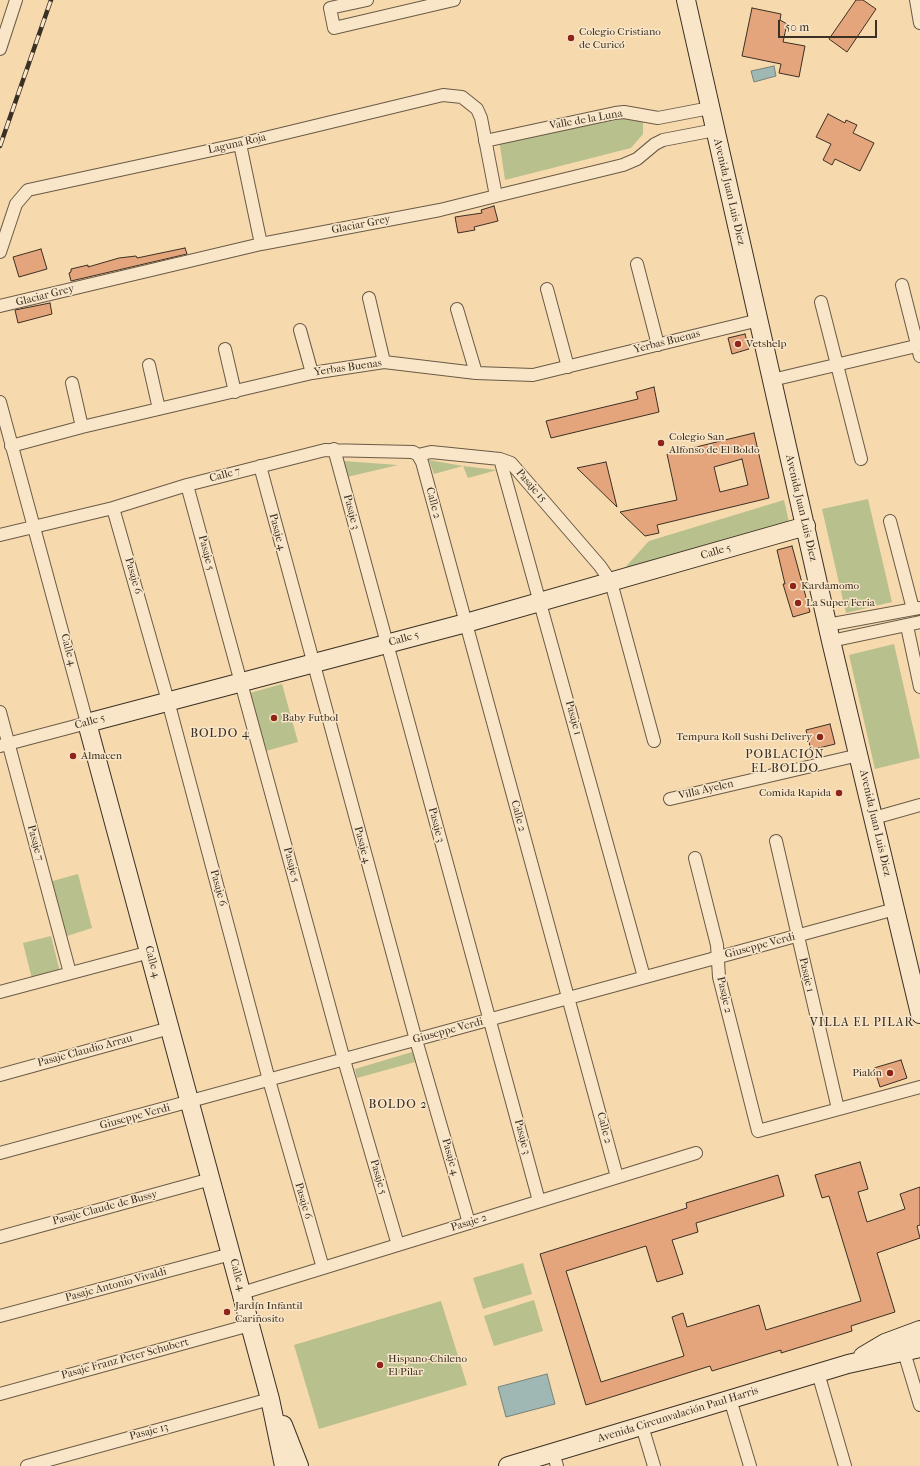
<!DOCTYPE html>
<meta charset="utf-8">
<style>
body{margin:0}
#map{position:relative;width:920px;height:1466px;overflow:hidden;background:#f6d9ac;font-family:"IM FELL French Canon",serif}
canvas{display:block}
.scale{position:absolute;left:778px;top:20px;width:99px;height:18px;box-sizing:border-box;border:2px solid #3b3024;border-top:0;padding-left:5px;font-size:12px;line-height:14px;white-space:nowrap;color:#3b3024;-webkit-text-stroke:3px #f9e6c9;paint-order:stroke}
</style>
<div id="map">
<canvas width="920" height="1466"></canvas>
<div class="scale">50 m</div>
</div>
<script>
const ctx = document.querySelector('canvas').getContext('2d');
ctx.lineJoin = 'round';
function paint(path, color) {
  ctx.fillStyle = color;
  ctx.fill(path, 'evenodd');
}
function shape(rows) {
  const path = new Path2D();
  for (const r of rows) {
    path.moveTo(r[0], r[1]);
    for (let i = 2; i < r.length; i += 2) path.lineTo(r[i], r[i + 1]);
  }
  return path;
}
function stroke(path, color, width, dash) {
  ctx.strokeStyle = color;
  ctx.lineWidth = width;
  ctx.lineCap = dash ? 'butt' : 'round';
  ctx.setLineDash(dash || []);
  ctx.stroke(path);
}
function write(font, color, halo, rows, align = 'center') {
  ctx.font = font + ' "IM FELL French Canon",serif';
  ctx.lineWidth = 3;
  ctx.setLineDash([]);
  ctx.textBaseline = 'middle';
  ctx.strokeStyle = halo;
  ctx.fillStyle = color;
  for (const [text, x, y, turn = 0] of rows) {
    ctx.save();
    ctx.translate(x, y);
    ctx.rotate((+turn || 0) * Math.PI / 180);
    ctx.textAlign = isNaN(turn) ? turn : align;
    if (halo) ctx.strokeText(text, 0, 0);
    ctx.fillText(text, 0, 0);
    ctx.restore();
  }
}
paint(shape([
 [628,107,643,121,643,134,631,148,505,180,499,139],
 [429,460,463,466,497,470,468,478,463,466,434,474],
 [343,461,398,465,347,477],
 [868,499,892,602,846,613,822,509],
 [784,500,791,531,620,573,649,541],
 [894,644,920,758,875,769,849,655],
 [282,684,298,742,266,751,250,693],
 [78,874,92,928,64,937,49,882],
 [51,936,60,972,32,979,23,943],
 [412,1052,415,1062,357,1078,355,1069],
 [523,1263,532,1294,483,1309,473,1278],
 [534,1300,543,1331,494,1346,484,1316],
 [441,1301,467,1385,319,1429,294,1345]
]), '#b8c08d');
const water = shape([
 [774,66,776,76,754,82,751,71,774,66],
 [547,1374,555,1404,506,1417,498,1387,547,1374]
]);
paint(water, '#a0b8b4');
stroke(water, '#78827a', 1);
const building = shape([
 [856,0,863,0,876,9,847,52,829,39,856,0],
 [752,8,781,14,780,20,787,24,783,42,805,46,799,77,779,73,781,64,742,56,752,8],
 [828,114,845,123,846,120,857,125,853,133,874,143,860,171,835,159,832,165,823,160,831,144,816,137,828,114],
 [494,206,498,221,474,227,475,230,458,233,455,217,482,213,481,210,494,206],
 [185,248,187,254,71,281,69,273,71,272,71,269,88,265,88,267,119,258,136,256,137,258,185,248],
 [41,249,47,269,19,277,13,257,41,249],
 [50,303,52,314,18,323,15,310,50,303],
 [745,334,749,349,732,354,728,338,745,334],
 [654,387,659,412,551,438,546,421,638,399,636,392,654,387],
 [754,433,769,498,657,525,659,533,645,536,620,512,677,500,667,454,754,433],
 [742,459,748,485,720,492,714,467,742,459],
 [606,462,617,507,577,468,606,462],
 [792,546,810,612,793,617,783,584,785,584,777,550,792,546],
 [830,724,835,744,811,750,806,730,830,724],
 [901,1060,907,1078,880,1087,874,1068,901,1060],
 [860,1162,868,1189,858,1192,867,1222,905,1209,900,1194,920,1187,920,1225,917,1226,920,1238,877,1253,895,1312,851,1326,852,1331,781,1353,781,1350,712,1371,710,1366,586,1405,540,1254,687,1208,686,1203,778,1175,784,1196,696,1223,698,1232,672,1240,683,1274,657,1282,646,1246,566,1271,601,1382,684,1356,672,1317,683,1313,687,1327,759,1305,766,1330,861,1301,829,1196,822,1198,815,1175,860,1162]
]);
paint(building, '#e4a57c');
stroke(building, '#3b3024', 1);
const street = shape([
 [367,0,330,8,334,28,454,0],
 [916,0,920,23],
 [0,49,16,0],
 [485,141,615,113,624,112,658,118,710,108],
 [240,144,261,244],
 [0,252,16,204,28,190,240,144,443,95,462,97,477,109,481,118,496,196],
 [637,264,658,345],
 [902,285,920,356],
 [547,289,568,367],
 [369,298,384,362],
 [821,302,861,459],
 [0,306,261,244,440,210,496,196,623,165,637,159,655,144,663,140,715,130],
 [457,309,476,373],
 [300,330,312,373],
 [225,349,235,392],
 [149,365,159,409],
 [772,380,920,345],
 [72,383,82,427],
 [0,402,87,723,0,746],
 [11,446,82,427,312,373,384,362,476,373,533,375,759,320],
 [334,449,539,1201],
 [418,455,422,462,617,1177],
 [418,455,431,452,500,459,511,463,600,566,611,582,654,741],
 [500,459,644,977],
 [260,466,416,1040,469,1223],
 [187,485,344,1060,398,1245],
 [113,508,168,701,269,1080,323,1268],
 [890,521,913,609],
 [0,535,113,508,187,485,325,450,413,452,418,455],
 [827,625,920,608],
 [907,626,920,687],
 [831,641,920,622],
 [0,712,70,973],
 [670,799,859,755],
 [874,818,920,805],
 [776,841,838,1109],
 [695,858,717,945,719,977,758,1131,920,1087],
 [0,992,150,952],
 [0,1075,170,1028],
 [0,1153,895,909],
 [0,1237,211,1179],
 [242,1293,696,1153],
 [0,1316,231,1254],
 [904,1352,920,1405],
 [818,1373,845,1466],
 [0,1394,250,1325],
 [730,1399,750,1466],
 [642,1426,654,1466],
 [553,1453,557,1466],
 [27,1466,270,1399]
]);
const secondary = shape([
 [686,0,831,641,920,1014],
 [863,1356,885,1343,920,1330],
 [283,1425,299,1466],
 [284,1466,270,1399,87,723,466,623,806,526],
 [508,1466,848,1364,920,1348]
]);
stroke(street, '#6a5a46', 14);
stroke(secondary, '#3b3024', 20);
stroke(street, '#f9e6c9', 12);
stroke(secondary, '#f9e6c9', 18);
const rail = shape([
 [0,146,51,0]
]);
stroke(rail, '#3b3024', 4.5);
stroke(rail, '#f9e6c9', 3, [9]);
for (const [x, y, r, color] of [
 [571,38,4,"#8f2418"],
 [738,344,4,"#8f2418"],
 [661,443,4,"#8f2418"],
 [793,586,4,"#8f2418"],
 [798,603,4,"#8f2418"],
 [274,718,4,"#8f2418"],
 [820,737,4,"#8f2418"],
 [73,756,4,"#8f2418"],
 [839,793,4,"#8f2418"],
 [890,1073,4,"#8f2418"],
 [227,1312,4,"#8f2418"],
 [380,1365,4,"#8f2418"]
]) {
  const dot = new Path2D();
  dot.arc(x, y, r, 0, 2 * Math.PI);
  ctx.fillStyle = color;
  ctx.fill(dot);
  stroke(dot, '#f9e6c9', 1.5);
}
write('11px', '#3b3024', '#f9e6c9', [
 ["Colegio Cristiano",579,32],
 ["de Curicó",579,45],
 ["Vetshelp",746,344],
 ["Colegio San",669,437],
 ["Alfonso de El Boldo",669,450],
 ["Kardamomo",801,586],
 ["La Super Feria",806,603],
 ["Baby Futbol",282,718],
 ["Tempura Roll Sushi Delivery",812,737,"right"],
 ["Almacen",81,756],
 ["Comida Rapida",831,793,"right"],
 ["Pialón",882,1073,"right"],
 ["Jardín Infantil",235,1306],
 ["Cariñosito",235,1319],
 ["Hispano-Chileno",388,1359],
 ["El Pilar",388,1372]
], 'left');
write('11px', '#3b3024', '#f9e6c9', [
 ["Valle de la Luna",586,120,-10],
 ["Laguna Roja",237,144,-13],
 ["Avenida Juan Luis Diez",729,192,77],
 ["Glaciar Grey",361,225,-11],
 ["Glaciar Grey",45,296,-14],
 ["Yerbas Buenas",667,342,-14],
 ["Yerbas Buenas",348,368,-8],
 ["Calle 7",225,475,-15],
 ["Pasaje 15",531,486,49],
 ["Calle 2",433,503,75],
 ["Avenida Juan Luis Diez",801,508,77],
 ["Pasaje 3",351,512,75],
 ["Pasaje 4",277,532,75],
 ["Calle 5",716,552,-16],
 ["Pasaje 5",206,553,75],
 ["Pasaje 6",133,576,74],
 ["Calle 5",404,639,-15],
 ["Calle 4",68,650,75],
 ["Pasaje 1",573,718,75],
 ["Calle 5",90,722,-15],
 ["Villa Ayelen",706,790,-13],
 ["Calle 2",518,816,75],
 ["Avenida Juan Luis Diez",875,823,77],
 ["Pasaje 3",436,825,75],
 ["Pasaje 7",35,843,75],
 ["Pasaje 4",362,845,75],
 ["Pasaje 5",291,865,75],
 ["Pasaje 6",218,888,75],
 ["Giuseppe Verdi",760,946,-15],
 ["Calle 4",152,962,75],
 ["Pasaje 1",806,975,77],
 ["Pasaje 2",724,995,77],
 ["Giuseppe Verdi",448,1031,-15],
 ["Pasaje Claudio Arrau",85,1051,-15],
 ["Giuseppe Verdi",135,1117,-15],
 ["Calle 2",604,1128,75],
 ["Pasaje 3",522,1137,75],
 ["Pasaje 4",450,1157,74],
 ["Pasaje 5",378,1177,74],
 ["Pasaje 6",303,1201,74],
 ["Pasaje Claude de Bussy",105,1208,-15],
 ["Pasaje 2",469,1223,-17],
 ["Calle 4",237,1275,75],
 ["Pasaje Antonio Vivaldi",116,1285,-15],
 ["Pasaje Franz Peter Schubert",125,1359,-15],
 ["Avenida Circunvalación Paul Harris",678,1415,-17],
 ["Pasaje 13",149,1432,-15]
]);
ctx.letterSpacing = '1px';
write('12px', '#3b3024', '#f9e6c9', [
 ["BOLDO 4",220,734],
 ["POBLACIÓN",785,755],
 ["EL BOLDO",785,769],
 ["VILLA EL PILAR",862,1023],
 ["BOLDO 2",398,1105]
]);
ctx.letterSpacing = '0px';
</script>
